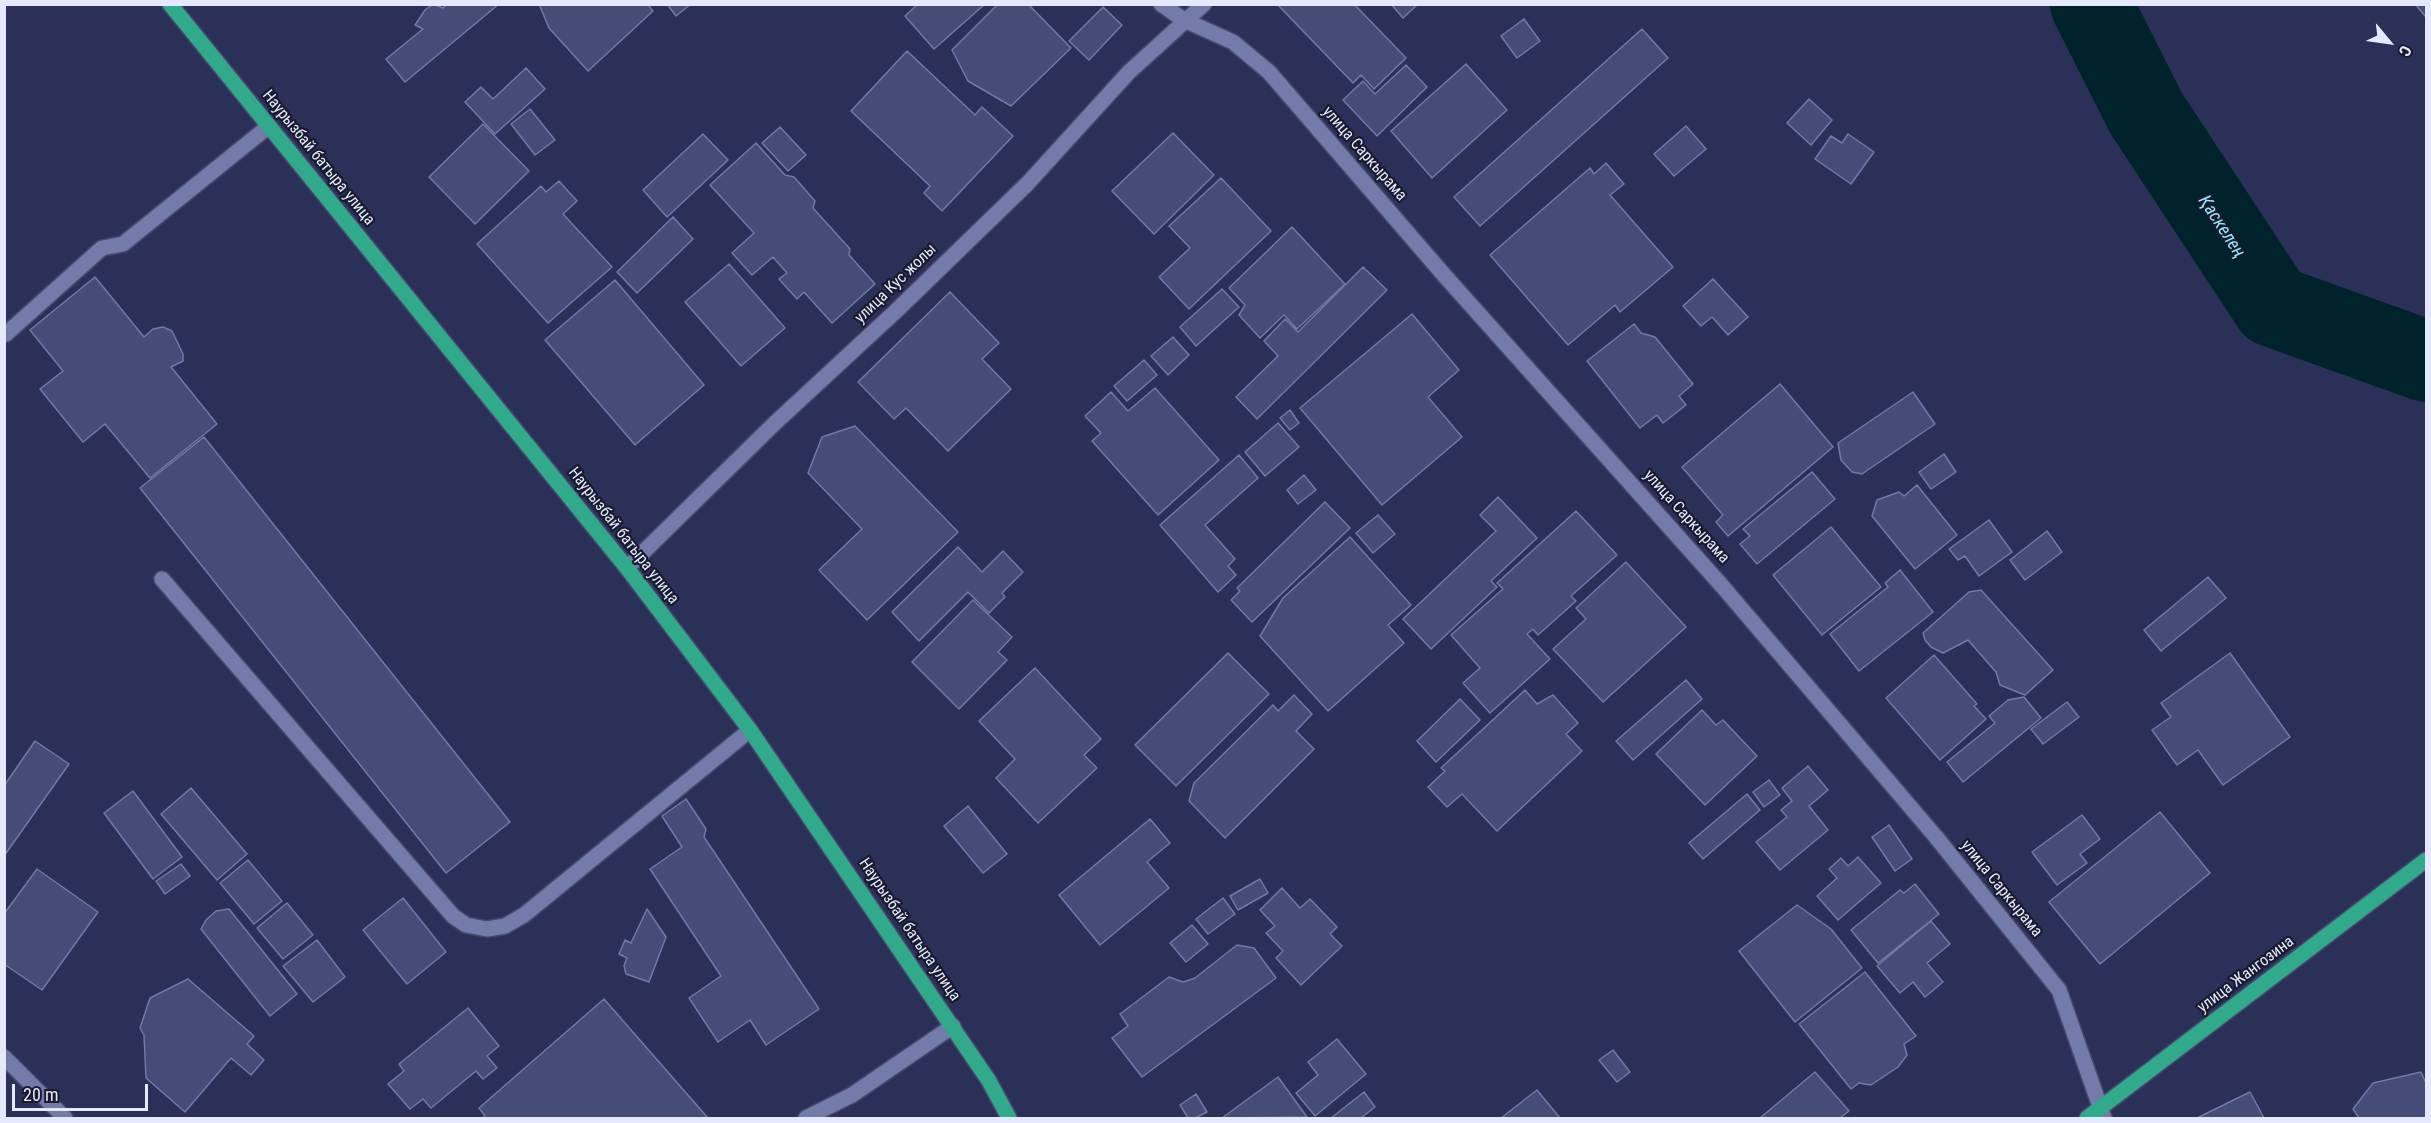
<!DOCTYPE html>
<meta charset="utf-8">
<style>
body{margin:0}
#map{position:relative;width:2431px;height:1123px;overflow:hidden;background:#2b3059;font-family:"Roboto Condensed",sans-serif}
canvas{display:block}
.frame{position:absolute;inset:0;border:6px solid #e4e9fe;pointer-events:none}
.north{position:absolute;left:2359px;top:12px;width:60px;height:60px;-webkit-text-stroke:4px #181b2d;paint-order:stroke;rotate:119deg;font-size:16px;font-weight:700;line-height:24px;text-align:center;color:#e4e9fe}
.north::after{content:'';display:block;margin:auto;width:21px;height:27px;background:#e4e9fe;clip-path:polygon(50% 0,100% 100%,50% 72%,0 100%)}
.scale{position:absolute;left:12px;top:1084px;width:136px;height:27px;box-sizing:border-box;border:3px solid #e4e9fe;border-top:0;padding-left:8px;font-size:18px;line-height:21px;white-space:nowrap;color:#e4e9fe;-webkit-text-stroke:4px #181b2d;paint-order:stroke}
</style>
<div id="map">
<canvas width="2431" height="1123"></canvas>
<div class="frame"></div>
<div class="north">С</div>
<div class="scale">20 m</div>
</div>
<script>
const ctx = document.querySelector('canvas').getContext('2d');
ctx.lineJoin = 'round';
function shape(rows) {
  const path = new Path2D();
  for (const r of rows) {
    path.moveTo(r[0], r[1]);
    for (let i = 2; i < r.length; i += 2) path.lineTo(r[i], r[i + 1]);
  }
  return path;
}
function stroke(path, color, width, dash) {
  ctx.strokeStyle = color;
  ctx.lineWidth = width;
  ctx.lineCap = dash ? 'butt' : 'round';
  ctx.setLineDash(dash || []);
  ctx.stroke(path);
}
function paint(path, color) {
  ctx.fillStyle = color;
  ctx.fill(path, 'evenodd');
}
function write(font, color, halo, rows, align = 'center') {
  ctx.font = font + ' "Roboto Condensed",sans-serif';
  ctx.lineWidth = 4.5;
  ctx.setLineDash([]);
  ctx.textBaseline = 'middle';
  ctx.strokeStyle = halo;
  ctx.fillStyle = color;
  for (const [text, x, y, turn = 0] of rows) {
    ctx.save();
    ctx.translate(x, y);
    ctx.rotate((+turn || 0) * Math.PI / 180);
    ctx.textAlign = isNaN(turn) ? turn : align;
    if (halo) ctx.strokeText(text, 0, 0);
    ctx.fillText(text, 0, 0);
    ctx.restore();
  }
}
stroke(shape([
 [2091,4,2146,113,2273,306,2426,361]
]), '#00222a', 82);
const building = shape([
 [433,4,443,8,447,4,499,4,405,82,386,59,423,29,415,25,425,10,433,4],
 [539,4,647,4,653,11,588,71,549,28,539,4],
 [667,4,691,4,676,16,667,4],
 [918,4,985,4,934,49,905,16,918,4],
 [998,4,1028,4,1071,48,1011,106,968,81,952,50,998,4],
 [1277,4,1354,4,1406,58,1374,89,1361,75,1353,83,1277,4],
 [1391,4,1418,4,1403,18,1391,4],
 [2415,4,2426,4,2426,17,2415,4],
 [1103,7,1122,25,1089,60,1069,41,1103,7],
 [1524,19,1540,41,1517,58,1501,36,1524,19],
 [1642,29,1668,58,1480,226,1454,197,1642,29],
 [907,51,975,115,982,107,1013,136,942,211,924,193,930,186,851,111,907,51],
 [1466,64,1507,110,1432,178,1391,131,1466,64],
 [1406,65,1427,87,1377,136,1343,100,1363,81,1375,94,1406,65],
 [526,68,545,89,495,134,465,102,481,87,493,99,526,68],
 [1809,99,1832,120,1811,145,1787,123,1809,99],
 [530,109,555,140,535,155,511,124,530,109],
 [483,124,529,171,475,224,429,177,483,124],
 [1686,126,1706,149,1674,176,1654,154,1686,126],
 [780,127,806,155,788,171,762,143,780,127],
 [1173,133,1214,175,1154,234,1112,191,1173,133],
 [703,134,728,160,667,217,643,190,703,134],
 [1848,134,1874,152,1851,184,1815,159,1831,136,1842,143,1848,134],
 [756,143,785,175,794,177,815,201,813,208,850,249,849,255,875,284,832,323,804,292,797,299,779,279,787,273,773,257,752,275,732,253,754,233,710,185,756,143],
 [1606,163,1624,184,1610,195,1673,267,1620,312,1615,305,1568,345,1490,255,1590,168,1594,174,1606,163],
 [1221,178,1271,231,1189,309,1159,277,1190,248,1169,226,1221,178],
 [559,181,577,201,563,214,612,267,548,323,477,244,541,186,546,192,559,181],
 [673,217,693,239,637,293,617,272,673,217],
 [1292,227,1345,284,1297,329,1284,315,1260,338,1239,315,1245,305,1229,288,1292,227],
 [729,264,785,328,741,366,685,302,729,264],
 [1363,267,1387,290,1257,419,1236,397,1278,356,1264,341,1285,319,1298,332,1363,267],
 [95,277,144,337,153,329,163,327,172,331,183,354,183,361,171,367,217,424,150,478,105,424,83,442,40,389,63,371,30,330,95,277],
 [1713,279,1748,317,1728,335,1712,317,1701,326,1683,306,1713,279],
 [615,280,704,385,635,445,545,340,615,280],
 [1222,289,1239,307,1196,346,1180,327,1222,289],
 [950,292,999,343,982,359,1011,389,948,451,906,408,894,419,858,382,950,292],
 [1412,314,1459,370,1428,397,1462,437,1382,505,1300,408,1412,314],
 [1634,324,1641,333,1655,337,1693,384,1679,396,1686,405,1663,423,1657,415,1640,428,1587,361,1634,324],
 [1173,337,1189,355,1168,375,1151,356,1173,337],
 [1144,360,1157,375,1127,401,1114,386,1144,360],
 [1780,384,1833,447,1728,536,1716,522,1723,515,1682,467,1780,384],
 [1155,388,1219,460,1158,515,1092,441,1101,433,1085,416,1111,392,1128,411,1155,388],
 [1913,392,1935,424,1862,474,1852,472,1841,460,1838,443,1913,392],
 [1290,410,1299,423,1290,430,1280,418,1290,410],
 [1278,423,1299,447,1265,476,1245,452,1278,423],
 [855,426,958,532,867,620,819,570,862,529,808,473,822,437,855,426],
 [204,437,510,822,446,873,140,488,204,437],
 [1944,454,1956,472,1931,489,1919,472,1944,454],
 [1239,455,1258,478,1205,525,1235,559,1228,566,1236,575,1218,592,1160,525,1239,455],
 [1812,472,1835,499,1757,564,1740,544,1750,536,1743,529,1812,472],
 [1304,475,1316,490,1298,504,1287,490,1304,475],
 [1917,485,1957,535,1915,569,1872,516,1877,500,1899,492,1904,496,1917,485],
 [1498,497,1537,538,1491,581,1497,587,1431,649,1403,619,1496,531,1480,515,1498,497],
 [1325,502,1350,528,1252,622,1231,600,1240,591,1237,588,1325,502],
 [1576,511,1617,555,1571,596,1576,601,1538,635,1533,629,1527,634,1550,659,1490,713,1463,683,1480,668,1451,635,1503,589,1497,583,1576,511],
 [1378,515,1395,534,1373,553,1356,533,1378,515],
 [1989,520,2012,552,1979,576,1965,556,1958,560,1949,549,1989,520],
 [1831,527,1881,587,1822,635,1773,575,1831,527],
 [2047,531,2062,552,2025,580,2010,560,2047,531],
 [1350,537,1411,605,1388,625,1404,643,1328,711,1260,636,1283,598,1350,537],
 [958,547,982,572,1003,551,1023,572,1002,593,1005,597,989,613,968,592,919,641,892,612,958,547],
 [1626,562,1686,627,1603,702,1553,649,1586,619,1576,608,1626,562],
 [1900,570,1933,612,1859,671,1830,634,1888,587,1885,583,1900,570],
 [2208,577,2226,598,2161,651,2144,630,2208,577],
 [1981,590,2053,670,2025,695,2000,685,1996,672,1968,640,1943,653,1931,647,1925,640,1923,633,1969,592,1981,590],
 [973,600,1012,637,998,652,1007,660,959,709,912,662,973,600],
 [1228,653,1269,694,1176,786,1135,745,1228,653],
 [2230,653,2290,737,2223,785,2198,750,2177,765,2152,730,2171,717,2161,703,2230,653],
 [1934,655,1977,704,1974,706,1986,719,1940,760,1886,698,1934,655],
 [1035,668,1101,739,1084,755,1097,768,1038,823,996,778,1015,759,979,721,1035,668],
 [1686,680,1702,699,1633,760,1616,741,1686,680],
 [1525,690,1537,704,1553,695,1578,723,1566,734,1582,751,1497,831,1462,794,1447,807,1428,787,1445,771,1441,768,1525,690],
 [1294,695,1312,714,1296,731,1314,749,1225,838,1189,801,1194,783,1273,705,1278,711,1294,695],
 [2024,697,2041,718,1963,782,1947,762,1995,723,1989,716,2008,700,2024,697],
 [1460,699,1480,720,1436,762,1417,741,1460,699],
 [2067,702,2079,717,2043,744,2031,729,2067,702],
 [1702,710,1716,725,1723,720,1757,756,1705,805,1656,754,1702,710],
 [35,741,69,764,4,856,4,786,35,741],
 [1808,766,1828,790,1809,806,1828,830,1780,870,1756,842,1787,817,1781,810,1792,801,1782,788,1808,766],
 [1769,780,1780,795,1764,807,1753,792,1769,780],
 [191,788,247,854,217,880,161,814,191,788],
 [133,791,182,857,153,879,104,813,133,791],
 [1747,794,1760,810,1703,859,1689,843,1747,794],
 [686,799,706,829,704,837,819,1009,766,1045,750,1020,718,1042,689,998,721,976,650,869,682,847,662,816,686,799],
 [968,806,1007,854,983,873,944,826,968,806],
 [2160,812,2210,873,2100,964,2049,902,2160,812],
 [2082,815,2100,839,2080,854,2087,863,2057,885,2032,852,2082,815],
 [1150,819,1170,843,1147,862,1169,888,1100,945,1059,895,1150,819],
 [1889,825,1912,859,1895,871,1872,837,1889,825],
 [1858,857,1881,883,1838,920,1817,896,1837,878,1829,869,1841,858,1848,866,1858,857],
 [248,860,282,901,254,924,220,883,248,860],
 [181,864,190,876,165,894,156,881,181,864],
 [37,869,98,912,42,990,4,964,4,914,37,869],
 [1260,879,1268,893,1238,910,1230,896,1260,879],
 [1915,884,1939,914,1878,963,1851,930,1900,890,1904,893,1915,884],
 [1282,888,1300,908,1310,899,1337,927,1330,934,1342,946,1301,985,1276,958,1283,951,1266,933,1275,926,1260,910,1282,888],
 [403,898,446,952,407,984,363,930,403,898],
 [1223,898,1235,914,1208,934,1196,919,1223,898],
 [287,903,313,935,283,959,257,928,287,903],
 [1797,905,1831,929,1862,968,1795,1022,1739,951,1797,905],
 [229,909,297,994,270,1016,201,929,206,920,216,911,229,909],
 [647,909,666,937,649,982,626,974,624,966,627,958,619,954,625,940,631,943,647,909],
 [1931,921,1950,944,1927,963,1943,982,1925,997,1913,982,1900,993,1877,966,1931,921],
 [1192,925,1208,944,1186,962,1170,943,1192,925],
 [317,940,345,977,313,1002,283,966,317,940],
 [1237,945,1254,948,1276,978,1142,1077,1112,1038,1128,1026,1120,1014,1169,977,1183,982,1195,978,1237,945],
 [1865,972,1916,1036,1904,1044,1907,1055,1898,1067,1871,1085,1859,1083,1851,1089,1799,1024,1865,972],
 [188,979,254,1036,247,1044,264,1060,251,1075,231,1058,185,1112,146,1078,144,1035,140,1028,150,998,188,979],
 [604,999,708,1118,482,1118,485,1116,479,1108,604,999],
 [468,1008,499,1046,487,1056,497,1068,483,1079,476,1071,431,1108,423,1099,410,1109,388,1084,404,1071,399,1064,468,1008],
 [1337,1039,1366,1074,1315,1116,1296,1093,1318,1075,1308,1062,1337,1039],
 [1613,1050,1630,1072,1617,1082,1599,1060,1613,1050],
 [1815,1072,1849,1111,1840,1118,1760,1118,1815,1072],
 [2421,1072,2426,1083,2426,1118,2359,1118,2353,1109,2373,1083,2421,1072],
 [1278,1077,1307,1117,1222,1118,1278,1077],
 [1537,1090,1560,1118,1501,1118,1537,1090],
 [1364,1092,1375,1107,1361,1118,1331,1118,1364,1092],
 [2250,1092,2264,1118,2197,1118,2250,1092],
 [1196,1094,1207,1112,1195,1118,1188,1118,1180,1105,1196,1094]
]);
paint(building, '#454c77');
stroke(building, '#7179a8', 1.5);
const minor = shape([
 [1161,4,1184,20,1233,42,1269,72,1444,275,1723,587,1936,837,2059,990,2104,1118],
 [4,332,6,334,102,248,123,244,269,126],
 [627,568,775,423,896,311,1028,183,1129,72,1204,4],
 [162,579,453,916,466,925,487,929,505,926,524,915,750,730],
 [4,1057,65,1118],
 [806,1118,852,1095,953,1026]
]);
const major = shape([
 [170,4,627,568,750,730,989,1081,1009,1118],
 [2087,1118,2426,860]
]);
stroke(minor, '#46496b', 18);
stroke(major, '#46496b', 18);
stroke(minor, '#727ba9', 15);
stroke(major, '#31a98b', 15);
write('16px', '#e4e9fe', '#181b2d', [
 ["улица Саркырама",1364,154,49],
 ["Наурызбай батыра улица",318,158,51],
 ["улица Кус жолы",896,284,-44],
 ["улица Саркырама",1686,517,48],
 ["Наурызбай батыра улица",623,536,52],
 ["улица Саркырама",2001,889,51],
 ["Наурызбай батыра улица",909,930,56],
 ["улица Жангозина",2246,975,-37]
]);
write('italic 18px', '#97e8fd', '#181b2d', [
 ["Қаскелең",2221,227,57]
]);
</script>
